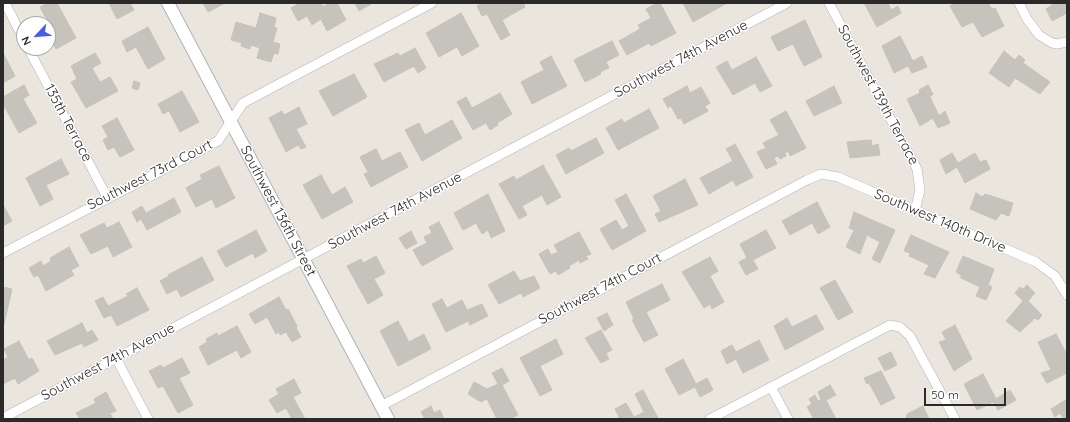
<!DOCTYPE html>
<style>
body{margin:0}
#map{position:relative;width:1070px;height:422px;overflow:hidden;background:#ebe6dd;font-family:Quicksand,sans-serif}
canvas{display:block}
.frame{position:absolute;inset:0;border:4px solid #2a2a2a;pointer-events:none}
.north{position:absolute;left:16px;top:16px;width:40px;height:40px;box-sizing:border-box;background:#fff;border:1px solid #aaa;border-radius:50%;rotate:244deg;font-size:11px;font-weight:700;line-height:16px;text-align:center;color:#2a2a2a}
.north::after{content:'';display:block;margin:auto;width:14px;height:18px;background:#4a5ceb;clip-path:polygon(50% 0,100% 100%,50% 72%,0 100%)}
.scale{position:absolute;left:924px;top:388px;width:82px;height:18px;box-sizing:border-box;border:2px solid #2a2a2a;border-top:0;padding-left:5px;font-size:12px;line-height:14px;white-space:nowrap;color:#2a2a2a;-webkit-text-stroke:3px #fff;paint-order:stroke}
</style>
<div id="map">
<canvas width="1070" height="422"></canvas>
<div class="frame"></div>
<div class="north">N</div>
<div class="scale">50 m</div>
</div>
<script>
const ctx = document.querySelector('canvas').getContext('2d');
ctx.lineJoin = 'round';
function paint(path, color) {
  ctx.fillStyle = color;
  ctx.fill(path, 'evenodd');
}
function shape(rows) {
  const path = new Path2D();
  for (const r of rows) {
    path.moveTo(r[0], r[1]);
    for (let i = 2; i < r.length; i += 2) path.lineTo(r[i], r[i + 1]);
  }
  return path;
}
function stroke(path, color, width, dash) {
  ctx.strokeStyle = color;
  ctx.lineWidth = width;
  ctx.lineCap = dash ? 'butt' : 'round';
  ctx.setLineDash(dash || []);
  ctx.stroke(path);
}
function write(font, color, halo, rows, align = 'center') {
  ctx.font = font + ' Quicksand,sans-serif';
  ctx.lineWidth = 3;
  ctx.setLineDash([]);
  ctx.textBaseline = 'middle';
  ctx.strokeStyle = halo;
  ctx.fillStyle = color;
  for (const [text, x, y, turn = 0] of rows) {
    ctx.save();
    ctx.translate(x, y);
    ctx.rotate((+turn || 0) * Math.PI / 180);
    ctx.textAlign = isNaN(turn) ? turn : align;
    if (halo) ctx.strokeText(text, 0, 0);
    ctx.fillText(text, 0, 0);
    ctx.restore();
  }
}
const building = shape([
 [48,3,57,3,76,38,56,49,48,35,48,24,45,24,48,22,40,7,48,3],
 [109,3,130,3,134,10,117,19,109,3],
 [203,3,225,3,208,12,203,3],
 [300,3,321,3,323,7,330,3,337,3,346,20,327,31,321,19,312,25,307,16,298,21,291,8,300,3],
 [355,3,370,3,371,4,359,11,355,3],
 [482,3,523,3,525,7,502,20,510,35,501,40,487,14,482,16,477,6,482,3],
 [657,3,660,3,676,33,651,46,649,43,627,55,619,41,640,29,638,25,651,18,646,9,657,3],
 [683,3,727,3,693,22,683,3],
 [864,3,888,3,891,10,898,6,901,13,877,27,864,3],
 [955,3,988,3,992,9,995,8,1004,26,982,37,973,22,962,27,950,6,955,3],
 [1067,3,1067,13,1052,21,1046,9,1055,3,1067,3],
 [260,13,276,18,274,27,277,28,273,42,280,44,278,54,274,53,271,62,257,58,260,48,251,45,250,49,241,46,242,43,231,40,236,22,256,28,260,13],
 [461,13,479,46,462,56,457,47,439,57,426,33,461,13],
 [805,20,822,57,804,66,793,44,778,51,771,37,805,20],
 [148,27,165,59,148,69,136,47,127,52,122,41,148,27],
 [900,36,913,61,922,56,927,67,912,73,908,66,894,73,882,46,900,36],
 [612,41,619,55,606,62,609,68,600,72,601,74,585,82,574,60,612,41],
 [415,48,426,68,418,73,414,66,384,82,374,64,398,53,400,56,415,48],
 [1004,51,1015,60,1019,55,1025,60,1023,63,1050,82,1040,94,1015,78,1009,87,989,73,1004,51],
 [3,53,15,76,3,83,3,53],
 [95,53,101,63,92,68,100,82,110,77,118,91,86,108,71,82,77,79,71,66,95,53],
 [551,56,567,86,532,104,521,82,544,70,540,62,551,56],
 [756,57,772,86,760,92,755,83,733,95,716,67,727,61,732,70,756,57],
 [354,74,367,97,333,116,319,91,354,74],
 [134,81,140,83,138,90,132,88,134,81],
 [24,85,29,95,23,99,37,123,19,133,3,104,3,97,24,85],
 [928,85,933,94,930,97,939,116,945,111,950,123,938,128,933,118,920,126,907,99,920,93,919,90,928,85],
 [687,86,690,93,701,87,710,103,705,106,708,111,684,124,681,118,678,119,671,106,668,108,663,99,687,86],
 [834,86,842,103,814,116,806,101,834,86],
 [182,91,199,122,180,132,169,111,163,114,158,104,182,91],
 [500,93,512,114,497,123,498,125,490,130,486,123,473,130,457,102,466,97,472,108,500,93],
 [299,107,307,124,296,129,306,147,301,149,298,145,286,152,269,118,282,111,284,115,299,107],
 [649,109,659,128,618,150,606,128,622,119,624,123,649,109],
 [786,111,806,148,790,156,788,151,785,153,786,156,780,159,778,156,774,158,777,164,766,169,757,152,766,148,763,143,779,135,770,120,786,111],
 [117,118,134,150,120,157,114,147,108,150,103,140,108,137,102,126,117,118],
 [452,120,462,138,422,161,405,130,419,123,425,135,452,120],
 [596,138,604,153,566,174,556,155,569,148,571,151,596,138],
 [871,140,872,146,878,144,880,155,850,158,847,142,871,140],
 [735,144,753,177,736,186,733,180,709,194,700,178,733,161,726,149,735,144],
 [376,149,382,161,400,152,408,167,371,187,364,174,368,172,360,157,376,149],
 [952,153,958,163,975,153,980,162,986,160,990,169,965,183,957,167,946,174,940,160,952,153],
 [61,159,69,174,46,185,53,199,40,206,26,178,61,159],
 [543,165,561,197,547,205,542,195,522,206,527,215,519,219,499,184,514,176,516,180,543,165],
 [219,166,235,198,216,208,212,199,196,207,186,188,202,179,200,175,219,166],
 [321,175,332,195,345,187,353,202,322,219,303,185,321,175],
 [685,179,698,205,659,222,655,214,661,211,653,196,685,179],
 [976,193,982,197,985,194,1013,203,1009,216,1001,213,996,220,970,209,976,193],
 [488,194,505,231,491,238,488,230,482,234,476,223,463,230,454,213,488,194],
 [626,194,646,231,612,250,600,229,616,220,622,230,629,226,615,200,626,194],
 [174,198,181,212,147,230,141,219,137,222,132,212,142,206,146,213,174,198],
 [817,202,830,227,818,234,812,223,790,235,782,221,817,202],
 [3,205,12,221,3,226,3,205],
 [854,212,895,230,880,263,872,259,880,242,867,235,860,254,846,247,854,230,849,228,854,212],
 [119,222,132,247,113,257,108,246,91,254,80,235,104,223,107,228,119,222],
 [439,222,453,249,422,266,413,250,427,243,424,237,432,233,429,227,439,222],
 [256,230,267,251,255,258,253,253,226,267,217,251,256,230],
 [766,230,776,248,753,260,758,269,746,275,739,262,747,258,740,244,766,230],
 [411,231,417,243,406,249,399,238,411,231],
 [579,232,591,254,586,256,588,259,580,263,579,260,569,266,570,268,558,275,556,271,550,274,539,254,548,249,551,255,558,252,554,245,579,232],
 [911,235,949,252,935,278,924,274,929,265,909,256,910,253,904,251,911,235],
 [69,247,79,266,71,270,74,275,46,291,38,275,34,277,29,268,41,261,43,266,51,261,50,258,69,247],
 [376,256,385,273,374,279,383,295,368,304,347,266,361,259,363,263,376,256],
 [963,256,994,269,988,285,992,287,986,300,976,296,980,287,961,278,961,275,956,272,963,256],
 [202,257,214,280,181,297,177,289,167,294,160,281,169,276,168,275,202,257],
 [710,257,718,271,710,276,724,302,712,309,710,304,704,308,682,272,710,257],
 [514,271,520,281,534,276,540,288,523,297,521,293,499,304,488,285,514,271],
 [835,280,853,312,838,320,820,288,835,280],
 [662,284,670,300,646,312,658,335,644,342,632,320,634,319,626,302,662,284],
 [1027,285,1035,293,1028,301,1042,315,1038,320,1035,318,1020,332,1006,321,1023,301,1015,293,1020,287,1023,289,1027,285],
 [3,287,12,289,4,324,3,324,3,287],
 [137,288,149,310,117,326,111,315,104,318,95,301,103,297,108,306,128,296,126,294,137,288],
 [279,297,286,310,288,309,297,326,296,328,301,337,292,342,286,332,280,335,279,332,276,334,267,317,255,324,249,314,279,297],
 [442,299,447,308,462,300,467,310,482,304,488,316,470,325,468,321,446,332,432,304,442,299],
 [607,313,613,325,604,331,597,318,607,313],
 [816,315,824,329,785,350,774,326,787,318,792,327,816,315],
 [398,321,409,342,424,334,431,349,398,366,380,331,398,321],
 [82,323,87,333,92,330,98,340,84,347,82,343,55,355,47,341,82,323],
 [955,325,972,359,954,371,939,342,946,340,942,332,955,325],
 [237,326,251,352,241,358,237,350,208,365,199,347,207,342,206,339,217,333,218,336,237,326],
 [601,330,612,350,606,353,609,359,601,363,585,338,601,330],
 [1056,334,1067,355,1067,373,1047,383,1041,373,1051,370,1038,342,1056,334],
 [556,339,563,354,540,366,552,390,540,396,520,358,556,339],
 [759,340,769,360,743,373,736,359,727,364,721,351,732,345,736,352,759,340],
 [19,341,29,360,32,358,39,371,18,384,15,378,3,384,3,360,8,357,4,349,19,341],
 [891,352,897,365,885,371,878,358,891,352],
 [182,358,190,373,179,378,193,405,178,413,163,386,158,388,149,371,161,365,163,368,182,358],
 [683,359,696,384,707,378,713,390,700,397,695,387,679,395,665,369,683,359],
 [502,368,509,381,502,385,518,415,510,419,497,419,487,399,481,402,468,394,474,382,487,389,498,384,492,373,502,368],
 [881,371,895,398,881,405,869,383,867,384,864,378,881,371],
 [983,374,996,399,1010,390,1016,400,998,410,993,402,977,410,964,384,983,374],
 [294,379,301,393,293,397,305,419,292,419,286,408,277,413,269,400,279,394,276,389,294,379],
 [830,385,836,395,826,400,836,419,814,419,807,407,812,404,809,399,815,395,818,401,821,399,818,392,830,385],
 [643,390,658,418,620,419,615,409,626,403,634,417,644,412,635,394,643,390],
 [106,392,116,411,110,413,113,419,80,419,76,413,96,403,94,399,106,392],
 [1067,399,1067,419,1064,419,1060,413,1055,417,1051,409,1067,399],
 [431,406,434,413,440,410,444,419,425,419,421,412,431,406],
 [923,406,929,419,906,419,907,414,923,406]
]);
paint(building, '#c6c3bd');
stroke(building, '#c6c2b7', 1);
const street = shape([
 [5,3,24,40],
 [829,3,917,169,920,190,915,211],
 [1019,3,1027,19,1039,35,1052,43,1057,44,1067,42],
 [28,48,107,197],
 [3,253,218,141,243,103,432,3],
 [116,358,148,419],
 [771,387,788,419],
 [381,406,807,180,821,174,838,177,1036,262,1055,276,1067,295],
 [3,418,787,3],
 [710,419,890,325,900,327,910,336,955,419]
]);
const secondary = shape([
 [168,3,388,419]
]);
stroke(street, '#b1b2bc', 10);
stroke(secondary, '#b1b2bc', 14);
stroke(street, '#fff', 9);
stroke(secondary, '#fff', 12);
write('14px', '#2a2a2a', '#fff', [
 ["Southwest 74th Avenue",681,59,-28],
 ["Southwest 139th Terrace",878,95,62],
 ["135th Terrace",68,123,62],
 ["Southwest 73rd Court",150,175,-27],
 ["Southwest 136th Street",278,211,62],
 ["Southwest 74th Avenue",395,211,-28],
 ["Southwest 140th Drive",940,221,23],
 ["Southwest 74th Court",600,289,-28],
 ["Southwest 74th Avenue",108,362,-28]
]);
</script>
